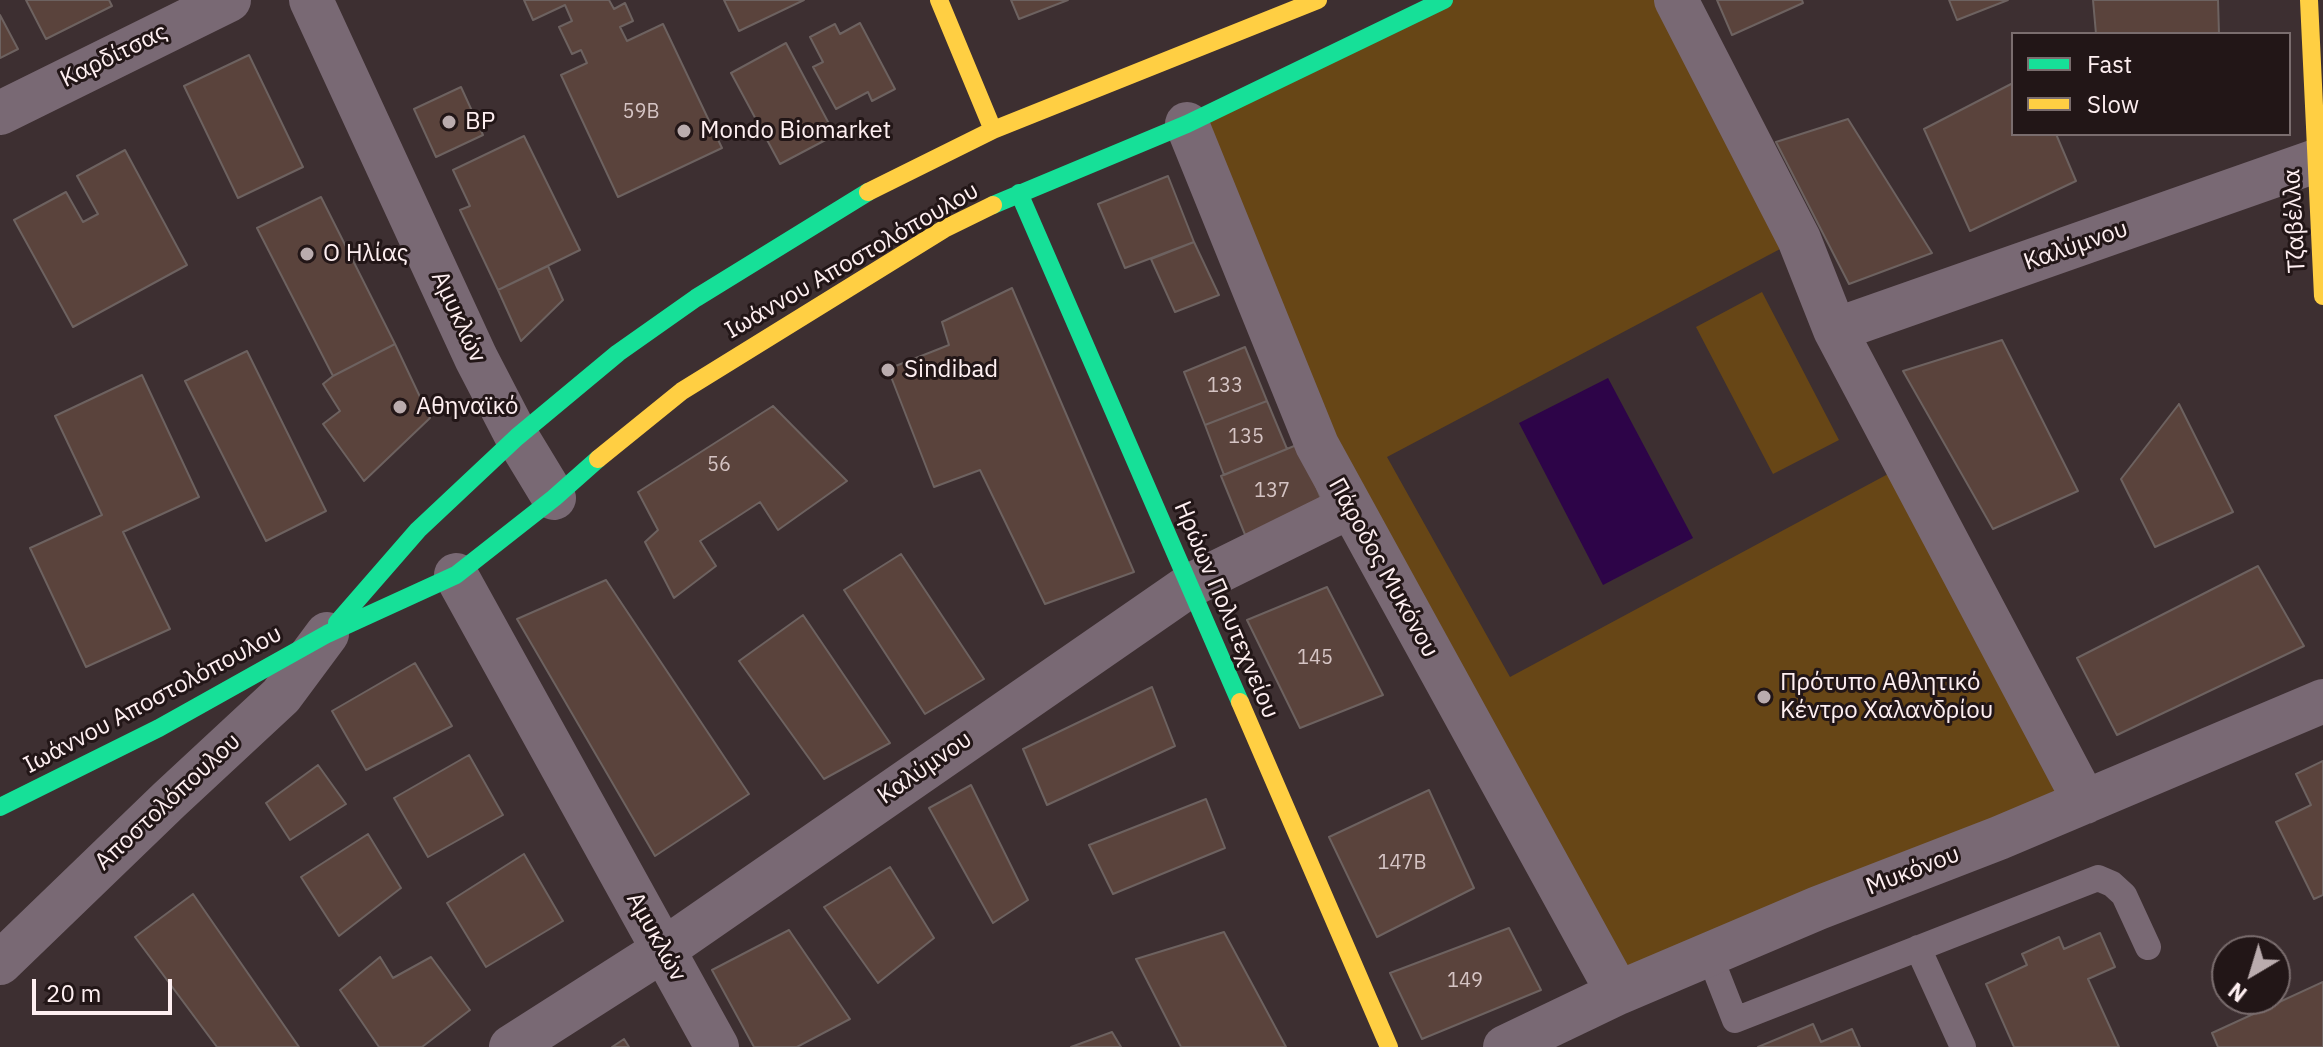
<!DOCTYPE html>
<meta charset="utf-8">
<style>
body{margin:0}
#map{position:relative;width:2323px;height:1047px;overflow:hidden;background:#3d2f31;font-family:"IBM Plex Sans",sans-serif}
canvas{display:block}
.legend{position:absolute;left:2011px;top:32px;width:280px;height:104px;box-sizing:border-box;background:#221617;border:2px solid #7a6d6e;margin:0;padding:10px 14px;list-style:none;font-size:24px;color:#feeff1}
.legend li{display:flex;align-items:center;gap:16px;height:40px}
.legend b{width:40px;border:2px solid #7a6d6e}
.north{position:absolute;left:2211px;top:935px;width:80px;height:80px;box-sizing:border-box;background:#221617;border:2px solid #7a6d6e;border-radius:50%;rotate:218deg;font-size:22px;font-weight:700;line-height:32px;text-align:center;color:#feeff1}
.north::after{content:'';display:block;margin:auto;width:28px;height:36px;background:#baacae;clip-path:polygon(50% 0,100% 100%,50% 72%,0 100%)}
.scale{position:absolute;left:32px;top:979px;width:140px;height:36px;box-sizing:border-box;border:4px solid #feeff1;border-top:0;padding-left:10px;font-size:24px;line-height:28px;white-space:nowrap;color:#feeff1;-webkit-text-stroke:6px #221617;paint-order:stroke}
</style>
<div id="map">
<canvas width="2323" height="1047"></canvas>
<ul class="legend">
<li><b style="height:10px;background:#16e098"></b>Fast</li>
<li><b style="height:10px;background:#ffcf43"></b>Slow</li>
</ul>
<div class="north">N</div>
<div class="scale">20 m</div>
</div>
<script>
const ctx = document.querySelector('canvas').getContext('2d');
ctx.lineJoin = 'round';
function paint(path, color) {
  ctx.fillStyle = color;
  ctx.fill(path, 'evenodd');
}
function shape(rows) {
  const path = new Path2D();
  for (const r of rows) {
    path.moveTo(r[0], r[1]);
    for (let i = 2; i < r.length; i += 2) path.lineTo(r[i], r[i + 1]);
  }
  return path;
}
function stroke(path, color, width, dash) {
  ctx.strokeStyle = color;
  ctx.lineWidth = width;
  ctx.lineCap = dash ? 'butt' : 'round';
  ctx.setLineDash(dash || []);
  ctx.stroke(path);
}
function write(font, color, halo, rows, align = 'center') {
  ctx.font = font + ' "IBM Plex Sans",sans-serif';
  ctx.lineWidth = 6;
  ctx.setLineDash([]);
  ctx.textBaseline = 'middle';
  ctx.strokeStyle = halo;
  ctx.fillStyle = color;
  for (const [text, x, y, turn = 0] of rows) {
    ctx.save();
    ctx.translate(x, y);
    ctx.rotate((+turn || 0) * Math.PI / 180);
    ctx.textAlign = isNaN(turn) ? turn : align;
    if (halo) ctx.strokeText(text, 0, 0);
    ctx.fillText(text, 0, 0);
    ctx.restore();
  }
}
paint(shape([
 [1444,0,1676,0,1799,239,1387,457,1510,677,1888,474,2085,802,1618,993,1349,507,1187,124],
 [1762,292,1839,440,1773,474,1696,327]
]), '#674616');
paint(shape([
 [1608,378,1693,538,1603,585,1519,423]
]), '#2d0448');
const building = shape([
 [26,0,109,0,112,6,46,39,26,0],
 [524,0,609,0,614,9,625,3,633,21,620,27,627,41,663,24,722,148,618,197,561,75,587,63,581,50,572,54,559,27,572,21,565,5,533,20,524,0],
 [724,0,804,0,739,31,724,0],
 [1011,0,1068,0,1019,19,1011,0],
 [1717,0,1802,0,1803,3,1732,35,1717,0],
 [1949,0,2008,0,1957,20,1949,0],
 [2093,0,2218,0,2219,34,2096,34,2093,0],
 [0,15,18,49,0,58,0,15],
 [860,23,895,89,872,101,868,92,836,109,813,67,823,62,810,37,835,24,840,34,860,23],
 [786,43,835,135,780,164,731,73,786,43],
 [249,55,303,167,238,198,184,86,249,55],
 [2013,83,2013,134,2056,134,2076,181,1970,231,1924,129,2013,83],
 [461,87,483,135,436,157,414,109,461,87],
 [1848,119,1932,253,1849,284,1776,142,1848,119],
 [524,136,580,250,498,290,460,210,470,206,453,170,524,136],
 [125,150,187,265,73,327,14,220,66,192,83,222,98,214,77,176,125,150],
 [1168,176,1194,242,1125,268,1098,204,1168,176],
 [321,197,395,344,333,376,257,228,321,197],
 [1194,242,1219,295,1175,312,1151,259,1194,242],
 [548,266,563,300,521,341,498,290,548,266],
 [1012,288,1134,572,1045,604,980,470,934,487,888,369,949,345,942,322,1012,288],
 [2002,340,2078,491,1993,529,1903,371,2002,340],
 [395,344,430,418,364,481,323,424,340,411,323,384,333,376,395,344],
 [1245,347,1267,401,1205,425,1184,372,1245,347],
 [247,351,326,511,266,541,185,381,247,351],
 [142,375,199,497,123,532,170,629,86,667,30,548,102,515,55,416,142,375],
 [1267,401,1287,449,1224,475,1205,425,1267,401],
 [2179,404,2233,512,2155,547,2121,479,2179,404],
 [773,406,847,481,778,530,760,502,700,541,716,566,674,598,645,542,658,530,638,492,773,406],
 [1299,444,1324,506,1246,537,1221,476,1299,444],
 [901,554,984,679,925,714,844,590,901,554],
 [2258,566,2304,646,2117,735,2077,658,2258,566],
 [606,580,749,794,655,856,517,619,606,580],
 [1327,587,1383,695,1300,728,1247,620,1327,587],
 [803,615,890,743,824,779,739,661,803,615],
 [415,663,452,726,366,770,332,711,415,663],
 [1152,687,1175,746,1047,805,1023,749,1152,687],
 [469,755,503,815,428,857,394,798,469,755],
 [2323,761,2323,895,2314,899,2276,822,2311,805,2296,774,2323,761],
 [318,765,346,804,290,840,266,803,318,765],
 [971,785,1028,900,993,923,929,808,971,785],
 [1429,790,1474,888,1377,937,1329,837,1429,790],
 [1206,799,1225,848,1113,894,1089,845,1206,799],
 [368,834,401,888,339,936,301,877,368,834],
 [524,854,563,921,486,967,447,903,524,854],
 [890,867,934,938,878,983,824,907,890,867],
 [193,894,299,1047,217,1047,135,937,193,894],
 [1509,928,1541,990,1422,1039,1390,973,1509,928],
 [789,930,850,1019,797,1047,754,1047,712,970,789,930],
 [1224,932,1257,993,1286,1047,1181,1047,1136,959,1224,932],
 [2100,933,2115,967,2088,979,2119,1047,2014,1047,1986,984,2027,965,2022,954,2059,937,2064,949,2100,933],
 [380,957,393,978,431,957,470,1010,422,1047,379,1047,340,990,380,957],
 [2323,982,2323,1047,2218,1047,2212,1033,2323,982],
 [1813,1024,1821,1042,1852,1029,1860,1047,1758,1047,1813,1024],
 [1112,1032,1121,1047,1071,1047,1112,1032],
 [624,1039,629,1047,612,1047,624,1039]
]);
paint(building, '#5a433c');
stroke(building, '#6d6260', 2);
stroke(shape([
 [1918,948,1963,1047],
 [1709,954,1735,1020,2098,878,2112,884,2124,895,2148,947]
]), '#796974', 26);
stroke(shape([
 [311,0,476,358,517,437,554,498],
 [1676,0,1799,239,1835,330,2085,802],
 [0,113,229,0],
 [1187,124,1317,445,1618,993],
 [1835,330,2316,161],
 [456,575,717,1047],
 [0,963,169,800,281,696,327,634],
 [511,1047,663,950,1189,586,1349,507],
 [1505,1047,1618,993,1818,908,1999,838,2323,701]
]), '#796974', 44);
stroke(shape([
 [1019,193,1240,702],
 [993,205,1187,124,1444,0],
 [337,623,418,530,517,437,618,353,696,298,868,192],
 [0,807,159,728,327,634,456,575,554,498,598,459]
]), '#16e098', 18);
stroke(shape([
 [939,0,993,130],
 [2309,0,2323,296],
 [868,192,993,130,1318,0],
 [598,459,682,391,944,229,993,205],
 [1240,702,1389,1047]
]), '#ffcf43', 18);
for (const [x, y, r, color] of [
 [449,122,8,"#baacae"],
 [684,131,8,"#baacae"],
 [307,254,8,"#baacae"],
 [888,370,8,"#baacae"],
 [400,407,8,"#baacae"],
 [1764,697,8,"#baacae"]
]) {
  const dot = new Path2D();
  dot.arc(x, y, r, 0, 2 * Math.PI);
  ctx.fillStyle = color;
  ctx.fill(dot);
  stroke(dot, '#221617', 3);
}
write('20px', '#d5c4c4', null, [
 ["59Β",641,112],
 ["133",1225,386],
 ["135",1246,437],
 ["56",719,465],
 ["137",1272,491],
 ["145",1315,658],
 ["147Β",1402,863],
 ["149",1465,981]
]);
write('24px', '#feeff1', '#221617', [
 ["Καρδίτσας",114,56,-26],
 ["Τζαβέλλα",2295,221,-93],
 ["Καλύμνου",2076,246,-19],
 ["Ιωάννου Αποστολόπουλου",852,261,-30],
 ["Αμυκλών",458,317,65],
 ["Πάροδος Μυκόνου",1383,568,61],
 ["Ηρώων Πολυτεχνείου",1226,610,67],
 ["Ιωάννου Αποστολόπουλου",153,700,-28],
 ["Καλύμνου",925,768,-35],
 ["Αποστολόπουλου",168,802,-43],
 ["Μυκόνου",1913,871,-21],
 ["Αμυκλών",656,937,61]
]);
write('24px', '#feeff1', '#221617', [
 ["BP",465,122],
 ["Mondo Biomarket",700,131],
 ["Ο Ηλίας",323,254],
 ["Sindibad",904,370],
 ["Αθηναϊκό",416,407],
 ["Πρότυπο Αθλητικό",1780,683],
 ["Κέντρο Χαλανδρίου",1780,711]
], 'left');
</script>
